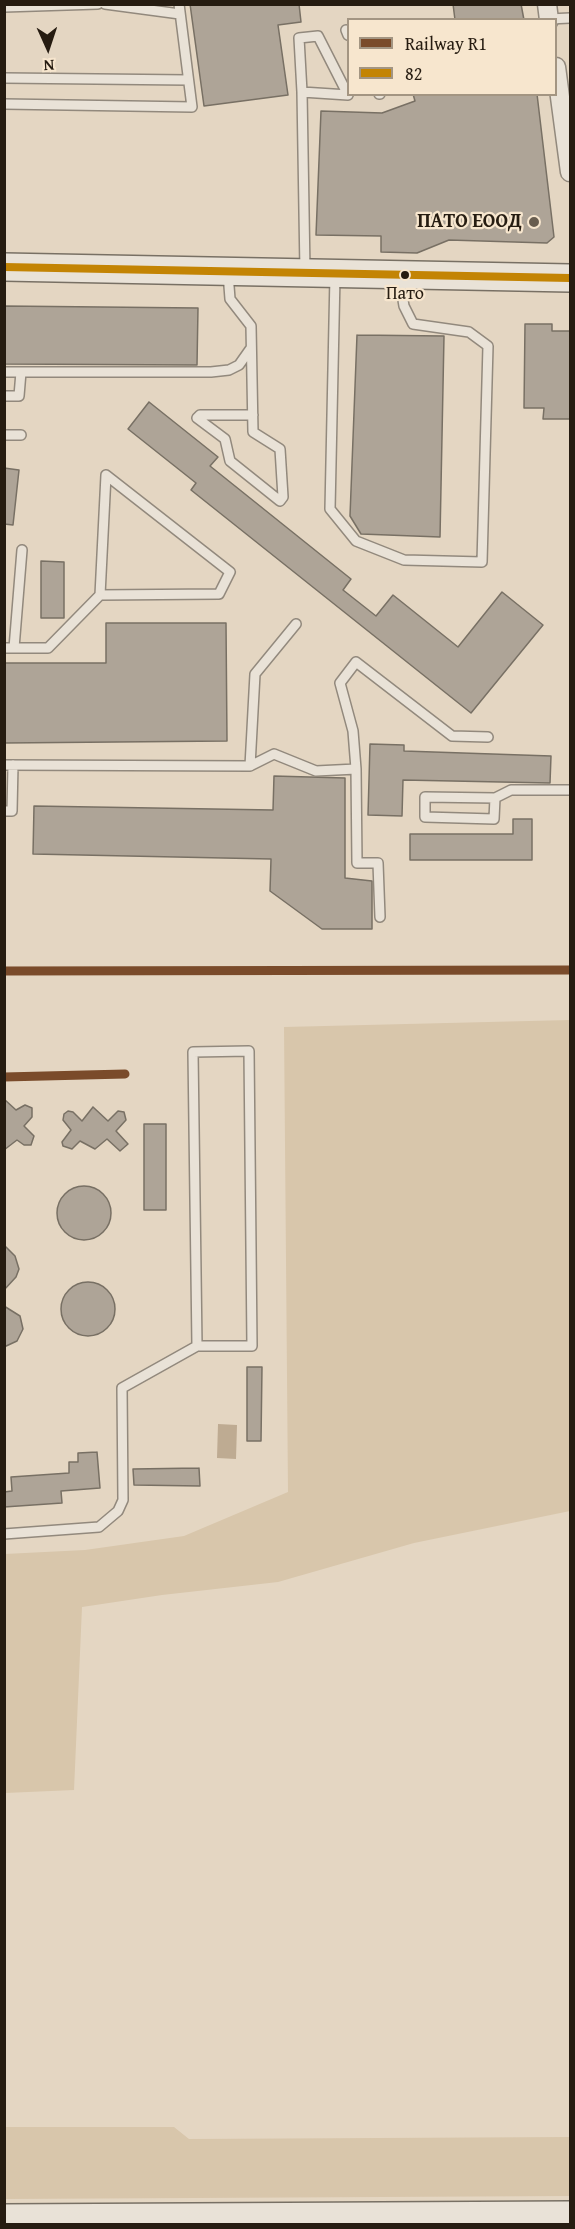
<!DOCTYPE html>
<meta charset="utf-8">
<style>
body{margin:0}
#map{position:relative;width:575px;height:2229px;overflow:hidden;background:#e4d6c2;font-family:"Gentium Book Plus",serif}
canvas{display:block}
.frame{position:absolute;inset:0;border:6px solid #261c11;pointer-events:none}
.legend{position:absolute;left:347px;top:18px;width:210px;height:78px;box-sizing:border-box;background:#f7e6ce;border:2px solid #a39582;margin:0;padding:8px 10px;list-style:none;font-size:18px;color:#261c11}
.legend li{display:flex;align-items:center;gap:12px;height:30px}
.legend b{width:30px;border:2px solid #a39582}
.north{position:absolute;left:18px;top:18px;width:60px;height:60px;-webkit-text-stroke:4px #f7e6ce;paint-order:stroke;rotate:177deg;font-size:16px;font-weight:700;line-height:24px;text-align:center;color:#261c11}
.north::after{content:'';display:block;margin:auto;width:21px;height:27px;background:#261c11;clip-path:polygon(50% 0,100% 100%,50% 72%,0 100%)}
</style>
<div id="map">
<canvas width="575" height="2229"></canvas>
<div class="frame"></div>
<ul class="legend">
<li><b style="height:8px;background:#7a4b2a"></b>Railway R1</li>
<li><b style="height:8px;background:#c38404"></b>82</li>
</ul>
<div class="north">N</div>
</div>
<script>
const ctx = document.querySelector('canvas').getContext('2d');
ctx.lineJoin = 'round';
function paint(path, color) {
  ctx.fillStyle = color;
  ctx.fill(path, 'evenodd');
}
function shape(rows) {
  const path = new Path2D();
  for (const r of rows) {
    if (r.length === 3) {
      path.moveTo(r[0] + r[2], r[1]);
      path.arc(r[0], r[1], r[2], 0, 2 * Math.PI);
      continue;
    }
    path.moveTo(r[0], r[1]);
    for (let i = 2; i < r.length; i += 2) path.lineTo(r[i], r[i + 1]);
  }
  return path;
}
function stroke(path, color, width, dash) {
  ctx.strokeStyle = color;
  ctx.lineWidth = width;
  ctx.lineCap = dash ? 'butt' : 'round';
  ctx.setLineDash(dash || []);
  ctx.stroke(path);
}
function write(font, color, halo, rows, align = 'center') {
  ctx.font = font + ' "Gentium Book Plus",serif';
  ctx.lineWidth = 4.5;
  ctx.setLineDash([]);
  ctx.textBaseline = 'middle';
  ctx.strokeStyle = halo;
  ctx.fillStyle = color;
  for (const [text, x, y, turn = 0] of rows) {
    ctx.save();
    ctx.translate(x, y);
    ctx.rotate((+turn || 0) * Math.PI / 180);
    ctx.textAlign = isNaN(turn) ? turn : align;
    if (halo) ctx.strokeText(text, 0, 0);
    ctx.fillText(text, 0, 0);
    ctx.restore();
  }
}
paint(shape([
 [570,1020,570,1511,414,1543,278,1582,162,1595,82,1607,74,1790,5,1793,5,1554,85,1550,184,1536,288,1492,284,1027],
 [5,2127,174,2127,189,2139,570,2137,570,2196,5,2199]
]), '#d8c6ab');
paint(shape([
 [218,1424,237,1425,236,1459,217,1458]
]), '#beab92');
const building = shape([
 [190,4,299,4,301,22,278,25,288,95,204,106,190,4],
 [453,4,521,4,524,20,455,20,453,4],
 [413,94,537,94,554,237,547,243,449,240,417,253,381,252,381,236,316,235,321,111,382,113,415,101,413,94],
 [4,306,198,308,197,365,4,364,4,306],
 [525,324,552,324,552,331,570,331,570,419,543,419,544,408,524,408,525,324],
 [357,335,444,336,440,537,361,534,350,516,357,335],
 [149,402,218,457,210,466,351,579,343,590,376,616,393,595,458,647,502,592,543,625,471,713,191,490,196,483,128,429,149,402],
 [4,468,19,470,13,525,4,524,4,468],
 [41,561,64,562,64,618,41,618,41,561],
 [106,623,226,623,227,741,4,743,4,663,106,663,106,623],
 [370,744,404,745,404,751,551,756,550,783,403,780,402,816,368,815,370,744],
 [274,776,345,778,345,878,372,881,372,929,322,929,270,891,271,859,33,854,34,806,273,810,274,776],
 [513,819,532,819,532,860,410,860,410,834,513,834,513,819],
 [4,1099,16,1110,25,1105,32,1108,32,1117,24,1126,34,1136,31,1145,24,1145,17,1140,4,1150,4,1099],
 [93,1107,108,1121,118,1111,124,1112,126,1120,116,1131,128,1144,120,1151,107,1139,95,1149,80,1141,72,1149,63,1146,62,1142,71,1130,63,1120,64,1114,68,1111,73,1112,82,1121,93,1107],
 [144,1124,166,1124,166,1210,144,1210,144,1124],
 [84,1213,27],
 [4,1245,15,1256,19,1269,16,1277,4,1290,4,1245],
 [88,1309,27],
 [4,1306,20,1316,23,1329,17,1341,4,1347,4,1306],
 [247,1367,262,1367,261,1441,247,1441,247,1367],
 [97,1452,100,1488,61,1491,62,1503,4,1507,4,1492,12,1491,11,1477,69,1473,69,1462,78,1462,78,1453,97,1452],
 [199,1468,200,1486,134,1485,133,1469,199,1468]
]);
paint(building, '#aea497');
stroke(building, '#787064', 1.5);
const lane = shape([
 [105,4,180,14],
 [4,7,98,4],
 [549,19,570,18],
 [346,30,348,35],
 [4,78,188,80],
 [302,92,299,38,318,36,348,95,302,92,305,271],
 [379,94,380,94],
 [4,104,192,107,179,4],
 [228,273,230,299,251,326,253,432,280,449,283,497,280,501,230,461,225,439,197,418,200,415,253,415],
 [335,276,330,509,356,541,404,560,482,562,488,346,469,332,413,324,404,306,399,276],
 [4,372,211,372,229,370,239,365,251,348],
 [4,396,19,396,21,372],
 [4,435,21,435],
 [100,595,106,475],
 [4,648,48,648,100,595,219,594,230,572,106,475],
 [14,648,22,550],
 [4,765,250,766,255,674,296,624],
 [250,766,274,754,316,771,356,769,353,731,340,683,356,662,452,736,488,737],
 [356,769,357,863,378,863,380,917],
 [495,798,494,819,425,817,425,797,495,798,511,790,570,790],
 [4,811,12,811,13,765],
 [4,1534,99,1527,118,1511,123,1500,122,1388,197,1346,193,1052,249,1051,252,1346,197,1346]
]);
const street = shape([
 [547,4,549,20],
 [556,67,570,172]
]);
const secondary = shape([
 [4,267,570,278],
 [4,2218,570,2215]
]);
stroke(lane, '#92897d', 12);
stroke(street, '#92897d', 21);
stroke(secondary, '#787064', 30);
stroke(lane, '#e9e2d7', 9);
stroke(street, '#e9e2d7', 18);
stroke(secondary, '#e9e2d7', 27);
stroke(shape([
 [4,267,570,278]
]), '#c38404', 8);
stroke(shape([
 [4,971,570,970],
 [4,1077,125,1074]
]), '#7a4b2a', 9);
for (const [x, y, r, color] of [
 [534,222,6,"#685d4f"],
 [405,275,5,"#261c11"]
]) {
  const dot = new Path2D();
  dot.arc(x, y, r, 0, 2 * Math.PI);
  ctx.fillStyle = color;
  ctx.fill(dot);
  stroke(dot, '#f7e6ce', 2);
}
write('18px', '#261c11', '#f7e6ce', [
 ["Пато",405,294]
]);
write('bold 20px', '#261c11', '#f7e6ce', [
 ["ПАТО ЕООД",522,222]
], 'right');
</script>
